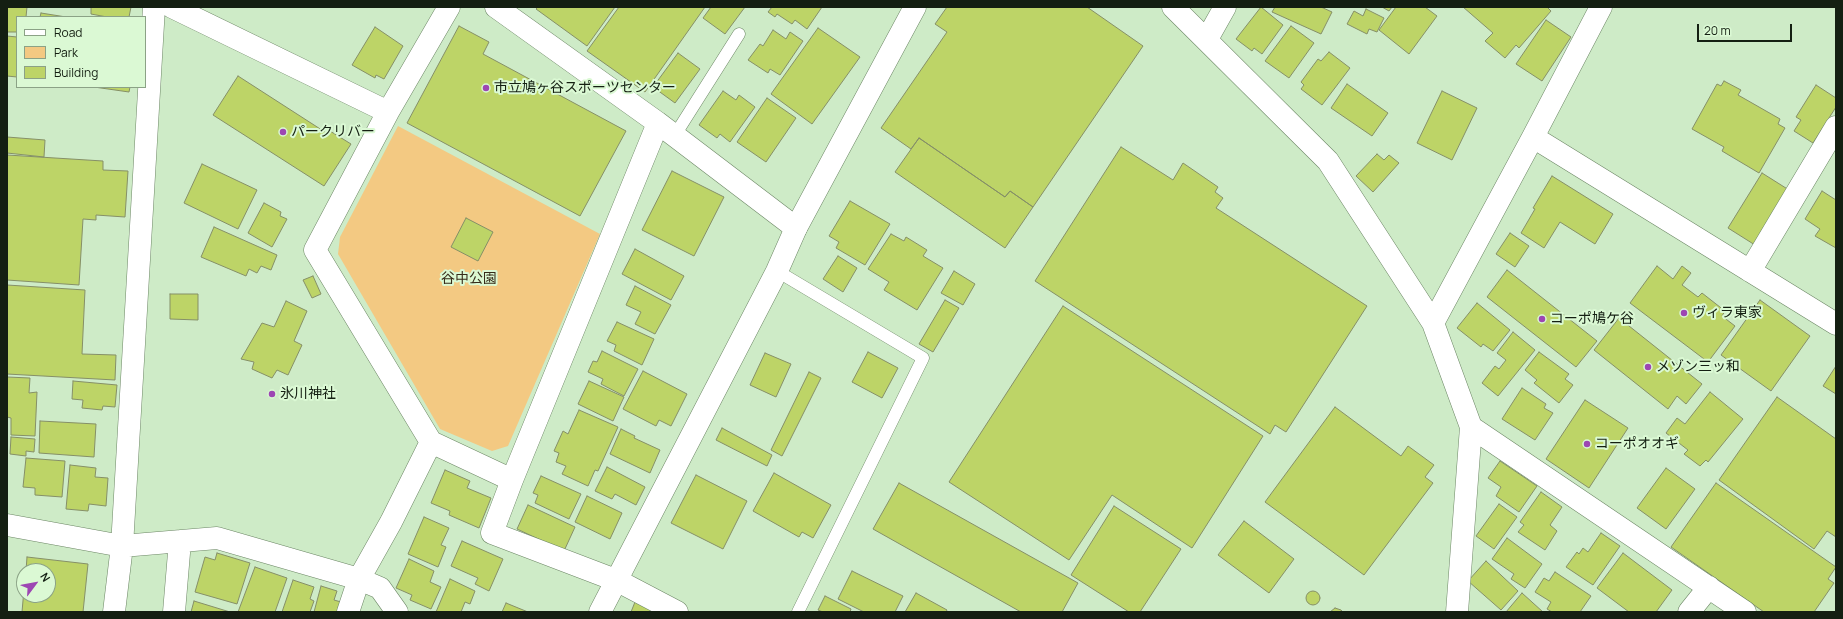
<!DOCTYPE html>
<meta charset="utf-8">
<style>
body{margin:0}
#map{position:relative;width:1843px;height:619px;overflow:hidden;background:#ceebc7;font-family:Manrope,sans-serif}
canvas{display:block}
.frame{position:absolute;inset:0;border:8px solid #141f12;pointer-events:none}
.legend{position:absolute;left:16px;top:16px;width:130px;height:72px;box-sizing:border-box;background:#dbf9d4;border:1px solid #8ba286;margin:0;padding:5px 7px;list-style:none;font-size:12px;color:#141f12}
.legend li{display:flex;align-items:center;gap:8px;height:20px}
.legend b{width:20px;border:1px solid #8ba286}
.north{position:absolute;left:16px;top:563px;width:40px;height:40px;box-sizing:border-box;background:#dbf9d4;border:1px solid #8ba286;border-radius:50%;rotate:58deg;font-size:11px;font-weight:700;line-height:16px;text-align:center;color:#141f12}
.north::after{content:'';display:block;margin:auto;width:14px;height:18px;background:#9d46b3;clip-path:polygon(50% 0,100% 100%,50% 72%,0 100%)}
.scale{position:absolute;left:1697px;top:24px;width:95px;height:18px;box-sizing:border-box;border:2px solid #141f12;border-top:0;padding-left:5px;font-size:12px;line-height:14px;white-space:nowrap;color:#141f12;-webkit-text-stroke:3px #dbf9d4;paint-order:stroke}
</style>
<div id="map">
<canvas width="1843" height="619"></canvas>
<div class="frame"></div>
<ul class="legend">
<li><b style="height:5px;background:#fff"></b>Road</li>
<li><b style="height:11px;background:#f3c982"></b>Park</li>
<li><b style="height:11px;background:#bdd467"></b>Building</li>
</ul>
<div class="north">N</div>
<div class="scale">20 m</div>
</div>
<script>
const ctx = document.querySelector('canvas').getContext('2d');
ctx.lineJoin = 'round';
function paint(path, color) {
  ctx.fillStyle = color;
  ctx.fill(path, 'evenodd');
}
function shape(rows) {
  const path = new Path2D();
  for (const r of rows) {
    if (r.length === 3) {
      path.moveTo(r[0] + r[2], r[1]);
      path.arc(r[0], r[1], r[2], 0, 2 * Math.PI);
      continue;
    }
    path.moveTo(r[0], r[1]);
    for (let i = 2; i < r.length; i += 2) path.lineTo(r[i], r[i + 1]);
  }
  return path;
}
function stroke(path, color, width, dash) {
  ctx.strokeStyle = color;
  ctx.lineWidth = width;
  ctx.lineCap = dash ? 'butt' : 'round';
  ctx.setLineDash(dash || []);
  ctx.stroke(path);
}
function write(font, color, halo, rows, align = 'center') {
  ctx.font = font + ' Manrope,"Noto Sans JP",sans-serif';
  ctx.lineWidth = 4;
  ctx.setLineDash([]);
  ctx.textBaseline = 'middle';
  ctx.strokeStyle = halo;
  ctx.fillStyle = color;
  for (const [text, x, y, turn = 0] of rows) {
    ctx.save();
    ctx.translate(x, y);
    ctx.rotate((+turn || 0) * Math.PI / 180);
    ctx.textAlign = isNaN(turn) ? turn : align;
    if (halo) ctx.strokeText(text, 0, 0);
    ctx.fillText(text, 0, 0);
    ctx.restore();
  }
}
paint(shape([
 [398,126,600,234,508,446,492,451,440,429,338,254,340,237]
]), '#f3c982');
const building = shape([
 [7,7,27,7,26,17,17,17,17,32,7,32,7,7],
 [91,7,131,7,129,17,107,17,91,14,91,7],
 [538,7,615,7,587,46,536,9,538,7],
 [619,7,705,7,645,92,587,51,619,7],
 [711,7,745,7,725,34,703,18,711,7],
 [772,7,822,7,807,29,795,20,792,24,777,14,775,17,768,12,772,7],
 [947,7,1087,7,1143,46,1033,207,1010,191,1005,197,919,138,911,149,881,128,947,32,935,24,947,7],
 [1261,7,1283,25,1262,54,1254,48,1252,51,1236,39,1261,7],
 [1275,7,1321,7,1332,12,1321,34,1272,12,1275,7],
 [1382,7,1392,7,1389,11,1382,7],
 [1396,7,1425,7,1437,16,1409,54,1379,30,1396,7],
 [1463,7,1547,7,1551,11,1519,48,1516,45,1505,58,1485,41,1493,33,1463,7],
 [1366,9,1384,18,1377,32,1369,29,1367,34,1347,24,1354,11,1363,16,1366,9],
 [41,13,66,17,40,17,41,13],
 [1546,20,1571,37,1542,81,1516,64,1546,20],
 [459,26,489,42,483,54,626,131,580,216,407,123,459,26],
 [1291,26,1314,43,1289,78,1265,61,1291,26],
 [375,27,403,46,384,79,376,75,375,78,352,65,375,27],
 [818,28,860,57,812,124,771,94,818,28],
 [773,30,786,39,790,32,803,41,780,75,770,69,768,73,748,60,760,44,763,46,773,30],
 [7,36,17,37,17,77,7,76,7,36],
 [1329,52,1350,68,1322,105,1301,89,1304,85,1301,82,1318,59,1321,61,1329,52],
 [678,53,700,69,675,103,653,87,678,53],
 [238,76,328,134,330,131,351,144,324,186,213,115,238,76],
 [1724,81,1741,90,1738,95,1780,119,1778,124,1785,128,1759,173,1722,151,1724,147,1692,129,1717,84,1721,86,1724,81],
 [1347,84,1388,113,1372,136,1331,108,1347,84],
 [1816,85,1836,98,1836,107,1813,143,1794,131,1801,120,1796,117,1816,85],
 [94,87,130,87,129,92,94,87],
 [723,91,736,100,739,95,755,107,730,142,720,134,717,138,699,125,723,91],
 [1442,91,1477,108,1452,160,1417,143,1442,91],
 [767,98,796,118,766,162,737,142,767,98],
 [7,137,45,140,44,157,7,153,7,137],
 [919,138,1005,197,1010,191,1033,207,1005,248,895,172,919,138],
 [1121,147,1173,180,1183,163,1218,187,1215,192,1223,198,1216,208,1367,306,1286,432,1275,425,1270,434,1035,281,1121,147],
 [1377,154,1384,160,1389,155,1399,163,1373,192,1356,176,1377,154],
 [7,155,103,161,103,170,128,171,125,217,96,215,96,220,83,219,79,285,7,280,7,155],
 [202,164,257,190,238,229,184,203,202,164],
 [672,171,724,197,694,256,642,230,672,171],
 [1762,173,1789,190,1755,245,1728,228,1762,173],
 [1552,176,1613,214,1595,244,1560,222,1544,248,1521,233,1535,209,1533,208,1552,176],
 [1822,191,1836,200,1836,248,1815,236,1820,229,1805,219,1822,191],
 [850,201,890,224,865,265,836,248,839,242,829,236,850,201],
 [264,203,281,212,280,216,287,219,272,247,248,233,264,203],
 [466,218,493,232,478,261,451,247,466,218],
 [214,227,277,255,271,270,261,266,257,273,249,269,246,276,201,257,214,227],
 [1510,233,1529,246,1515,267,1496,254,1510,233],
 [891,234,904,241,906,237,927,250,923,256,943,268,917,310,884,290,889,282,868,269,891,234],
 [635,249,684,276,671,300,622,274,635,249],
 [838,256,857,268,843,292,823,279,838,256],
 [1657,266,1673,279,1682,266,1691,273,1682,285,1698,297,1702,293,1725,311,1722,316,1735,326,1708,362,1630,303,1657,266],
 [1507,270,1597,341,1576,367,1487,297,1507,270],
 [954,271,975,284,963,305,941,293,954,271],
 [313,276,321,294,312,298,303,280,313,276],
 [7,285,85,290,82,354,116,355,115,380,7,374,7,285],
 [635,286,671,305,655,334,635,324,641,312,626,305,635,286],
 [170,294,198,294,198,320,170,319,170,294],
 [945,300,959,308,933,352,919,344,945,300],
 [1760,300,1810,336,1771,391,1721,355,1760,300],
 [286,301,307,311,294,341,302,345,288,375,277,370,272,378,252,369,254,362,241,359,262,323,274,327,286,301],
 [1477,303,1510,330,1493,351,1483,344,1481,347,1457,328,1477,303],
 [1063,306,1263,436,1192,548,1112,495,1069,560,949,482,1063,306],
 [1619,318,1702,384,1686,404,1677,396,1668,409,1594,350,1619,318],
 [617,322,654,339,642,365,614,351,616,345,607,341,617,322],
 [1513,332,1535,350,1498,396,1482,383,1495,366,1499,369,1506,360,1497,353,1513,332],
 [602,351,638,369,624,396,601,384,603,379,588,372,593,361,597,362,602,351],
 [868,352,898,368,882,398,852,382,868,352],
 [1539,352,1569,374,1565,379,1573,385,1559,403,1534,383,1537,380,1525,370,1539,352],
 [765,353,791,364,776,397,750,385,765,353],
 [1836,366,1836,394,1823,386,1836,366],
 [643,371,687,394,671,426,659,420,656,426,623,409,643,371],
 [809,372,821,378,782,456,771,450,809,372],
 [7,377,30,378,29,393,37,392,35,436,11,435,11,418,7,417,7,377],
 [73,381,117,385,115,407,103,406,102,410,82,408,83,400,72,399,73,381],
 [589,381,624,397,613,421,578,404,589,381],
 [1522,388,1546,404,1544,408,1553,413,1535,440,1502,419,1522,388],
 [1710,392,1743,419,1708,462,1706,460,1700,466,1684,454,1688,450,1666,433,1677,418,1685,424,1710,392],
 [1777,397,1836,439,1836,537,1827,531,1814,549,1719,480,1777,397],
 [1585,400,1628,428,1589,488,1546,459,1585,400],
 [1335,407,1401,456,1408,446,1434,465,1425,477,1433,483,1364,575,1265,502,1335,407],
 [579,410,618,427,598,471,595,470,588,486,562,474,566,466,556,462,559,453,554,451,563,431,568,434,579,410],
 [40,421,96,424,94,457,39,453,40,421],
 [722,428,772,455,767,466,716,440,722,428],
 [621,429,635,436,634,438,660,450,650,473,610,454,621,429],
 [11,437,35,439,34,452,26,451,26,456,10,454,11,437],
 [26,458,65,461,62,497,35,495,35,488,23,487,26,458],
 [1500,461,1537,486,1519,512,1496,496,1501,487,1488,478,1500,461],
 [70,465,96,468,95,477,108,478,106,506,89,504,88,511,66,509,70,465],
 [607,467,645,487,636,505,615,494,612,499,595,491,607,467],
 [1666,468,1695,489,1666,529,1637,508,1666,468],
 [445,470,470,481,467,488,491,498,479,528,449,515,450,511,431,503,445,470],
 [774,473,831,505,813,538,802,532,799,537,753,511,774,473],
 [696,475,747,501,723,549,671,523,696,475],
 [541,476,581,494,569,519,535,503,538,495,533,493,541,476],
 [899,483,1078,583,1062,612,1021,612,873,529,899,483],
 [1716,483,1836,567,1828,579,1834,583,1814,612,1764,612,1671,547,1716,483],
 [1541,492,1562,507,1550,525,1557,531,1545,550,1518,532,1524,525,1520,522,1541,492],
 [587,496,622,513,610,539,575,522,587,496],
 [1499,504,1517,517,1494,549,1476,536,1499,504],
 [528,505,575,527,564,551,517,529,528,505],
 [1114,506,1181,549,1140,612,1129,612,1071,575,1114,506],
 [424,517,449,528,441,545,446,547,438,567,408,554,424,517],
 [1244,521,1294,559,1269,593,1218,555,1244,521],
 [1601,533,1620,546,1593,585,1566,567,1577,552,1579,554,1583,548,1588,552,1601,533],
 [1507,538,1542,564,1525,588,1511,579,1514,574,1492,559,1507,538],
 [462,541,503,559,489,591,475,584,478,578,451,566,462,541],
 [217,553,250,563,237,604,195,592,205,557,215,560,217,553],
 [1623,553,1672,590,1656,612,1629,612,1597,588,1623,553],
 [27,557,88,564,83,612,22,612,24,589,24,595,48,595,48,571,26,571,27,557],
 [409,559,434,571,430,582,441,587,431,609,410,600,412,595,396,588,409,559],
 [1486,561,1518,591,1501,610,1468,581,1486,561],
 [255,567,287,578,275,612,238,612,255,567],
 [852,571,903,596,895,612,864,612,838,599,852,571],
 [1555,572,1591,596,1580,612,1552,612,1547,609,1551,602,1535,592,1544,578,1549,581,1555,572],
 [450,579,475,591,470,604,465,602,461,612,436,612,450,579],
 [293,580,314,587,310,599,314,601,310,612,282,612,293,580],
 [321,586,337,591,334,600,341,602,338,612,314,612,321,586],
 [1313,598,7],
 [916,593,947,610,946,612,905,612,916,593],
 [1522,593,1543,612,1506,612,1522,593],
 [825,596,851,609,850,612,823,612,818,610,825,596],
 [194,601,230,612,191,612,194,601],
 [635,602,655,612,631,612,635,602],
 [506,603,528,612,502,612,506,603],
 [1335,608,1341,610,1343,612,1330,612,1335,608]
]);
paint(building, '#bdd467');
stroke(building, '#858f67', 1);
const service = shape([
 [675,135,739,34],
 [777,271,923,358,798,612]
]);
const minor = shape([
 [172,7,388,112],
 [496,7,658,123,796,228],
 [1173,7,1328,161,1433,323,1471,427,1457,612],
 [1207,39,1225,7],
 [1533,137,1836,324],
 [1750,271,1836,127],
 [1433,323,1533,137,1601,7],
 [1471,427,1745,612],
 [431,442,512,480,492,533,618,581,677,612],
 [512,480,658,123],
 [7,525,122,546,217,538,359,579,380,588,397,612],
 [114,612,122,546,154,7],
 [174,612,180,541],
 [348,612,359,579,391,522,431,442,315,250,388,112,449,7],
 [1689,612,1709,587]
]);
const tertiary = shape([
 [600,612,777,271,796,228,915,7]
]);
stroke(service, '#6c8665', 13);
stroke(minor, '#6c8665', 23);
stroke(tertiary, '#6c8665', 23);
stroke(service, '#fff', 12);
stroke(minor, '#fff', 22);
stroke(tertiary, '#fff', 22);
for (const [x, y, r, color] of [
 [486,88,4,"#9d46b3"],
 [283,132,4,"#9d46b3"],
 [1684,313,4,"#9d46b3"],
 [1542,319,4,"#9d46b3"],
 [1648,367,4,"#9d46b3"],
 [272,394,4,"#9d46b3"],
 [1587,444,4,"#9d46b3"]
]) {
  const dot = new Path2D();
  dot.arc(x, y, r, 0, 2 * Math.PI);
  ctx.fillStyle = color;
  ctx.fill(dot);
  stroke(dot, '#dbf9d4', 1.5);
}
write('14px', '#141f12', '#dbf9d4', [
 ["市立鳩ヶ谷スポーツセンター",494,88],
 ["パークリバー",291,132],
 ["ヴィラ東家",1692,313],
 ["コーポ鳩ケ谷",1550,319],
 ["メゾン三ッ和",1656,367],
 ["氷川神社",280,394],
 ["コーポオオギ",1595,444]
], 'left');
write('14px', '#372c1a', '#dbf9d4', [
 ["谷中公園",469,279]
]);
</script>
